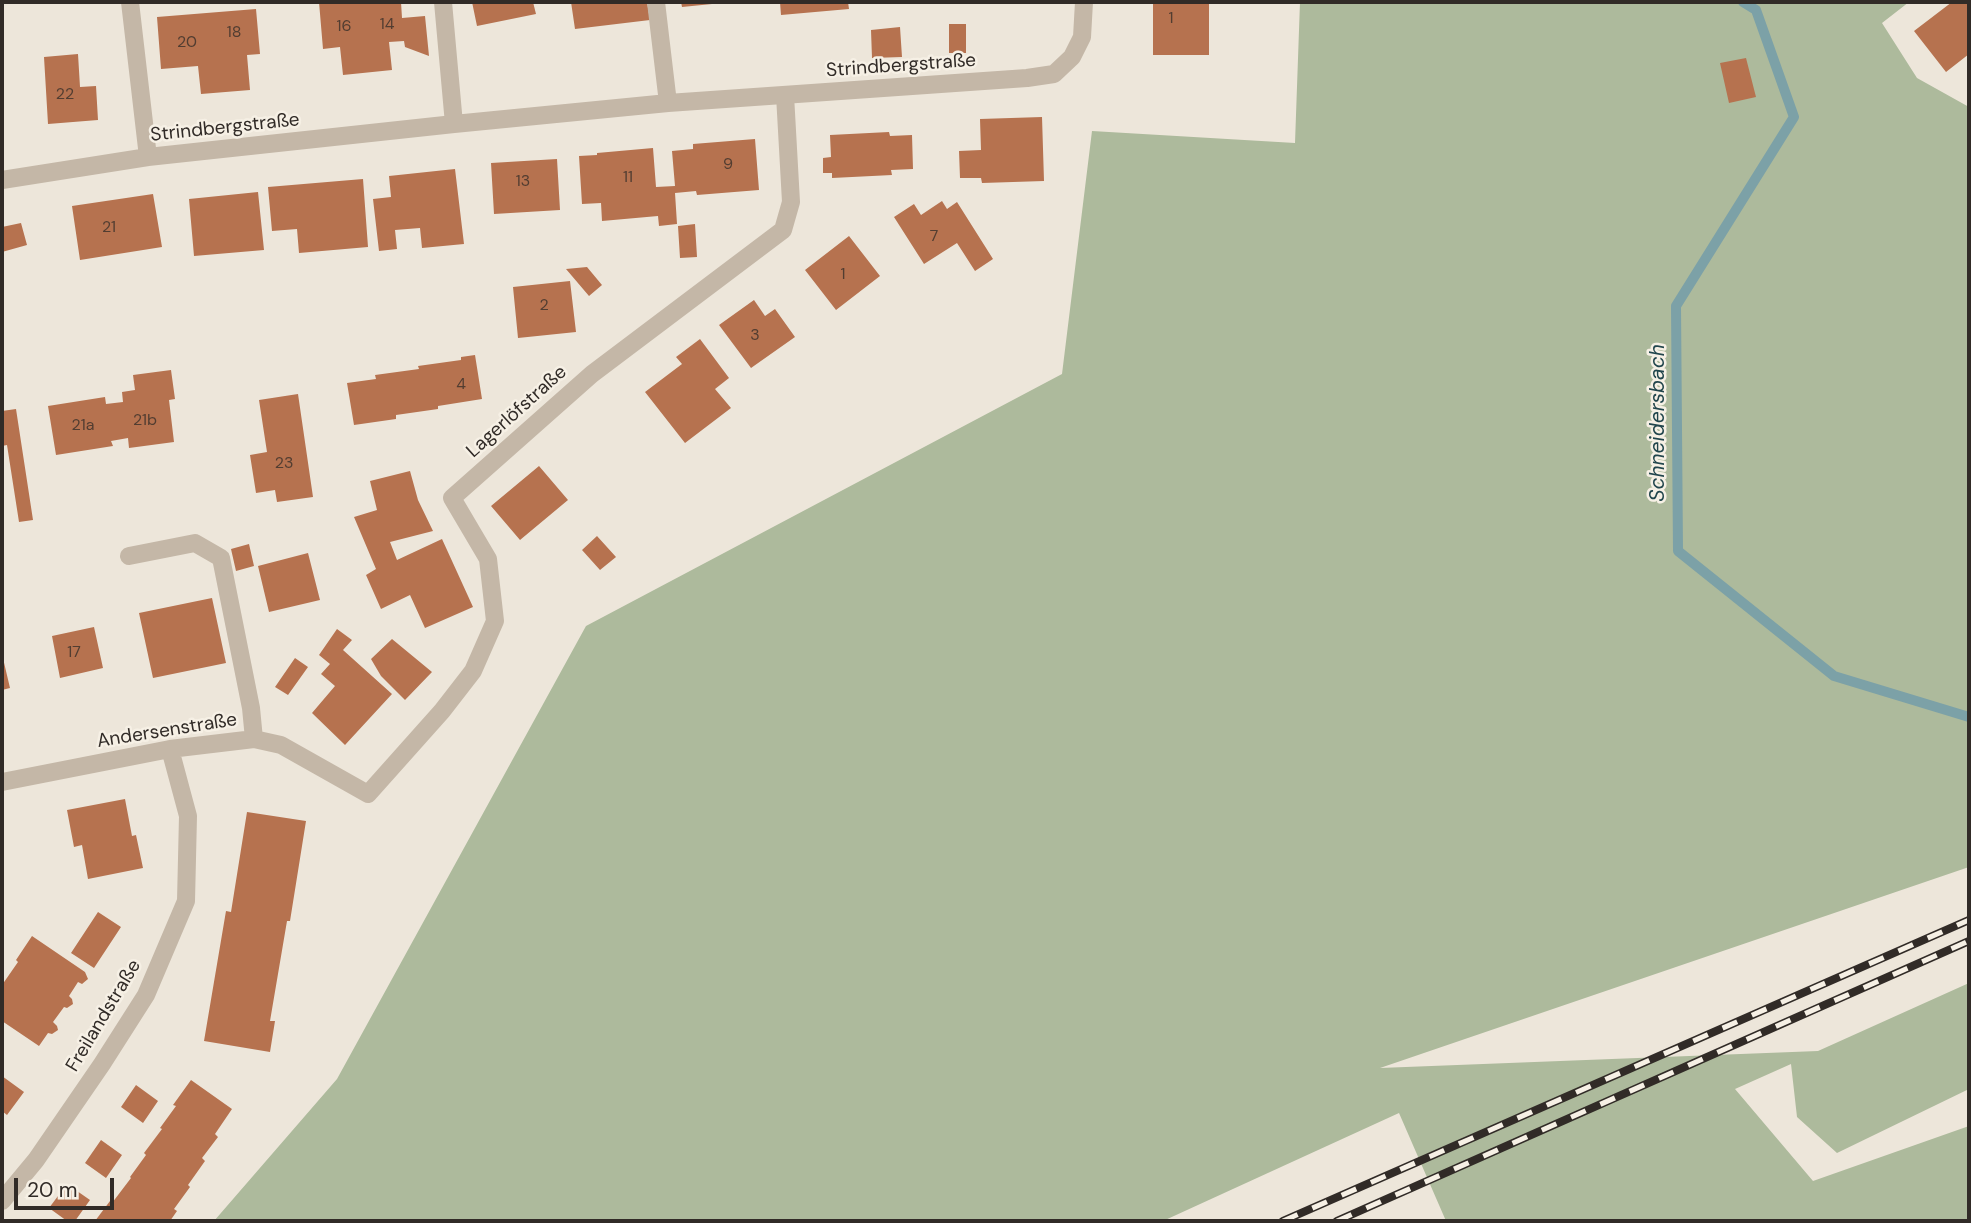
<!DOCTYPE html>
<meta charset="utf-8">
<style>
body{margin:0}
#map{position:relative;width:1971px;height:1223px;overflow:hidden;background:#ede6da;font-family:"DM Sans",sans-serif}
canvas{display:block}
.frame{position:absolute;inset:0;border:4px solid #312b27;pointer-events:none}
.scale{position:absolute;left:14px;top:1178px;width:100px;height:32px;box-sizing:border-box;border:4px solid #312b27;border-top:0;padding-left:9px;font-size:21px;line-height:24px;white-space:nowrap;color:#312b27;-webkit-text-stroke:5px #f6f0e5;paint-order:stroke}
</style>
<div id="map">
<canvas width="1971" height="1223"></canvas>
<div class="frame"></div>
<div class="scale">20 m</div>
</div>
<script>
const ctx = document.querySelector('canvas').getContext('2d');
ctx.lineJoin = 'round';
function paint(path, color) {
  ctx.fillStyle = color;
  ctx.fill(path, 'evenodd');
}
function shape(rows) {
  const path = new Path2D();
  for (const r of rows) {
    path.moveTo(r[0], r[1]);
    for (let i = 2; i < r.length; i += 2) path.lineTo(r[i], r[i + 1]);
  }
  return path;
}
function stroke(path, color, width, dash) {
  ctx.strokeStyle = color;
  ctx.lineWidth = width;
  ctx.lineCap = dash ? 'butt' : 'round';
  ctx.setLineDash(dash || []);
  ctx.stroke(path);
}
function write(font, color, halo, rows, align = 'center') {
  ctx.font = font + ' "DM Sans",sans-serif';
  ctx.lineWidth = 5;
  ctx.setLineDash([]);
  ctx.textBaseline = 'middle';
  ctx.strokeStyle = halo;
  ctx.fillStyle = color;
  for (const [text, x, y, turn = 0] of rows) {
    ctx.save();
    ctx.translate(x, y);
    ctx.rotate((+turn || 0) * Math.PI / 180);
    ctx.textAlign = isNaN(turn) ? turn : align;
    if (halo) ctx.strokeText(text, 0, 0);
    ctx.fillText(text, 0, 0);
    ctx.restore();
  }
}
paint(shape([
 [1300,2,1909,2,1882,23,1917,78,1969,107,1969,867,1380,1068,1818,1051,1969,983,1969,1089,1837,1153,1797,1117,1791,1064,1735,1089,1813,1181,1969,1126,1969,1221,1446,1221,1399,1113,1163,1221,214,1221,337,1079,586,626,1062,374,1092,131,1295,143]
]), '#adba9c');
stroke(shape([
 [1743,2,1756,10,1794,117,1676,306,1678,551,1834,676,1969,717]
]), '#7ca1a7', 10);
paint(shape([
 [319,2,401,2,402,18,425,16,429,56,405,47,404,41,389,42,392,70,343,75,340,47,323,49],
 [472,2,533,2,536,14,477,26],
 [571,2,647,2,650,20,575,29],
 [681,2,712,2,712,4,682,7],
 [780,2,848,2,849,9,781,15],
 [1153,2,1209,2,1209,55,1153,55],
 [1952,2,1969,2,1969,54,1946,72,1914,31],
 [256,9,260,54,247,55,250,90,201,94,198,66,161,69,157,17],
 [949,24,966,24,966,53,949,53],
 [900,27,902,57,872,58,871,30],
 [78,54,80,87,96,86,98,120,48,124,44,57],
 [1746,58,1756,97,1729,103,1720,63],
 [1042,117,1044,181,982,183,981,178,960,178,959,151,981,150,980,119],
 [889,132,890,136,912,135,913,169,891,170,892,175,832,178,832,173,823,173,823,158,831,157,830,135],
 [755,139,759,190,697,195,696,191,675,193,677,224,659,226,658,216,602,221,601,203,582,204,579,156,597,155,597,153,653,148,656,187,675,186,672,151,693,149,693,144],
 [557,159,560,210,494,214,491,163],
 [455,169,464,244,422,248,420,228,395,230,397,249,379,251,373,199,391,197,389,176],
 [363,179,368,247,299,253,297,229,272,231,268,187],
 [258,192,264,250,194,256,189,199],
 [153,194,162,247,80,260,72,206],
 [942,201,947,209,957,202,993,259,975,271,957,243,924,264,894,217,914,204,921,215],
 [21,223,27,245,2,252,2,227],
 [695,224,697,257,680,258,678,226],
 [849,236,880,276,836,310,805,270],
 [587,267,602,285,589,296,566,269],
 [570,281,576,332,518,338,513,287],
 [754,300,765,316,775,309,795,337,751,368,719,325],
 [700,339,729,378,715,389,731,408,685,443,645,392,682,364,676,357],
 [475,355,482,399,438,406,438,409,396,415,396,419,354,425,347,383,376,379,375,375,419,369,418,366,461,360,461,357],
 [171,370,175,399,169,400,174,442,129,448,128,438,111,441,113,446,56,455,48,406,105,397,106,404,123,402,122,392,135,390,133,375],
 [298,394,313,497,277,502,275,490,256,493,250,455,267,452,259,400],
 [16,409,33,520,19,522,7,445,2,446,2,411],
 [539,466,568,500,520,540,491,506],
 [410,471,418,500,433,531,390,542,397,560,442,539,473,607,425,628,410,595,381,609,366,575,376,569,354,517,377,510,370,481],
 [597,536,616,557,600,570,582,550],
 [249,544,254,566,236,571,231,549],
 [308,553,320,600,269,612,258,566],
 [212,598,226,663,153,678,139,613],
 [94,627,103,668,60,678,52,636],
 [337,629,352,640,343,650,392,694,345,745,312,713,335,686,321,674,330,664,319,655],
 [392,639,432,672,405,700,381,676,371,659],
 [2,654,10,688,2,690],
 [295,658,308,667,288,695,275,687],
 [125,799,132,836,136,835,143,868,88,879,82,845,74,847,67,810],
 [247,812,306,821,290,921,287,921,270,1021,275,1021,270,1052,204,1041,226,911,231,912],
 [98,912,121,927,94,968,71,953],
 [32,936,85,972,88,979,82,984,78,982,69,996,72,999,73,1004,67,1008,64,1007,53,1022,57,1026,58,1030,52,1034,48,1033,39,1046,2,1021,2,991,3,988,2,985,18,962,16,960],
 [2,1076,24,1092,7,1115,2,1111],
 [191,1080,232,1109,215,1134,218,1137,202,1158,205,1161,188,1185,190,1187,174,1209,177,1211,170,1221,95,1221,110,1201,112,1203,131,1178,130,1177,146,1155,144,1153,162,1129,160,1128,176,1106,173,1105],
 [136,1085,158,1101,143,1123,121,1107],
 [101,1140,122,1155,106,1178,85,1163],
 [67,1184,90,1200,75,1221,67,1221,49,1208]
]), '#b6724f');
stroke(shape([
 [130,2,148,157],
 [443,2,454,124],
 [656,2,668,103],
 [2,180,148,157,454,124,668,103,1027,78,1054,74,1072,57,1082,37,1084,2],
 [129,556,195,543,221,558,251,708,254,739],
 [2,782,170,749,254,739,281,745,368,794,442,711,473,671,495,621,488,559,452,498,592,374,783,230,791,202,785,95],
 [2,1201,36,1160,102,1064,146,995,186,901,188,816,170,749]
]), '#c4b7a7', 18);
const rail = shape([
 [1283,1221,1969,920],
 [1337,1221,1969,941]
]);
stroke(rail, '#312b27', 8);
stroke(rail, '#f6f0e5', 5, [16]);
write('16px', '#523d31', null, [
 ["1",1171,19],
 ["14",387,25],
 ["16",344,27],
 ["18",234,33],
 ["20",187,43],
 ["22",65,95],
 ["9",728,165],
 ["11",628,178],
 ["13",523,182],
 ["21",109,228],
 ["7",934,237],
 ["1",843,275],
 ["2",544,306],
 ["3",755,336],
 ["4",461,385],
 ["21b",145,421],
 ["21a",83,426],
 ["23",284,464],
 ["17",74,653]
]);
write('19px', '#312b27', '#f6f0e5', [
 ["Strindbergstraße",901,66,-4],
 ["Strindbergstraße",225,128,-6],
 ["Lagerlöfstraße",517,412,-42],
 ["Andersenstraße",167,731,-9],
 ["Freilandstraße",104,1016,-59]
]);
write('italic 21px', '#22464d', '#f6f0e5', [
 ["Schneidersbach",1658,423,-90]
]);
</script>
